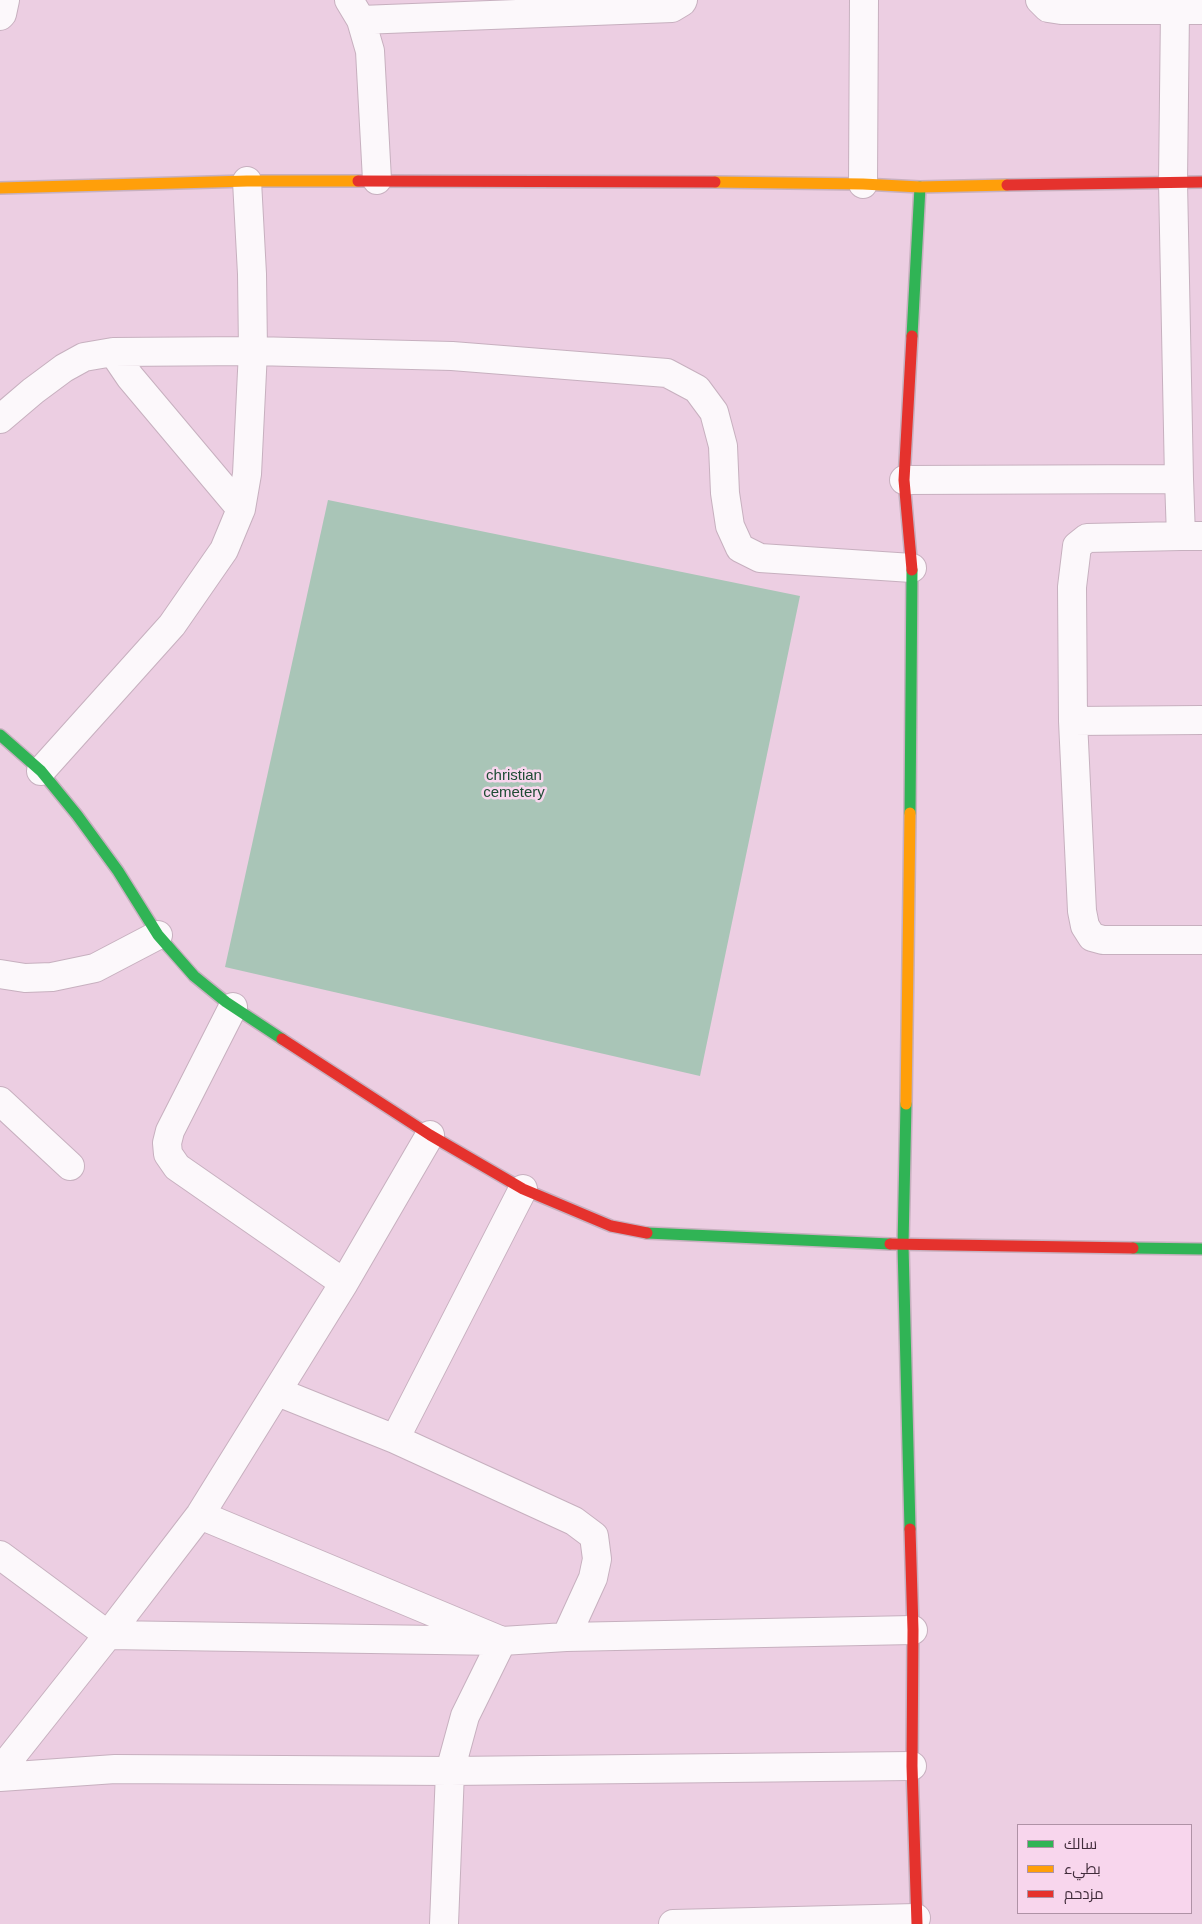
<!DOCTYPE html>
<meta charset="utf-8">
<style>
body{margin:0}
#map{position:relative;width:1202px;height:1924px;overflow:hidden;background:#eccee2;font-family:Helvetica,Cairo,sans-serif}
canvas{display:block}
.legend{position:absolute;left:1017px;top:1824px;width:175px;height:90px;box-sizing:border-box;background:#f8d6ed;border:1px solid #af92a6;margin:0;padding:6px 9px;list-style:none;font-size:15px;color:#412c3b}
.legend li{display:flex;align-items:center;gap:10px;height:25px}
.legend b{width:25px;border:1px solid #af92a6}
</style>
<div id="map">
<canvas width="1202" height="1924"></canvas>
<ul class="legend">
<li><b style="height:6px;background:#30b455"></b>سالك</li>
<li><b style="height:6px;background:#ff9f0a"></b>بطيء</li>
<li><b style="height:6px;background:#e5322d"></b>مزدحم</li>
</ul>
</div>
<script>
const ctx = document.querySelector('canvas').getContext('2d');
ctx.lineJoin = 'round';
function paint(path, color) {
  ctx.fillStyle = color;
  ctx.fill(path, 'evenodd');
}
function shape(rows) {
  const path = new Path2D();
  for (const r of rows) {
    path.moveTo(r[0], r[1]);
    for (let i = 2; i < r.length; i += 2) path.lineTo(r[i], r[i + 1]);
  }
  return path;
}
function stroke(path, color, width, dash) {
  ctx.strokeStyle = color;
  ctx.lineWidth = width;
  ctx.lineCap = dash ? 'butt' : 'round';
  ctx.setLineDash(dash || []);
  ctx.stroke(path);
}
function write(font, color, halo, rows, align = 'center') {
  ctx.font = font + ' Helvetica,sans-serif';
  ctx.lineWidth = 5;
  ctx.setLineDash([]);
  ctx.textBaseline = 'middle';
  ctx.strokeStyle = halo;
  ctx.fillStyle = color;
  for (const [text, x, y, turn = 0] of rows) {
    ctx.save();
    ctx.translate(x, y);
    ctx.rotate((+turn || 0) * Math.PI / 180);
    ctx.textAlign = isNaN(turn) ? turn : align;
    if (halo) ctx.strokeText(text, 0, 0);
    ctx.fillText(text, 0, 0);
    ctx.restore();
  }
}
paint(shape([
 [328,500,800,596,700,1076,225,967]
]), '#a9c5b7');
const street = shape([
 [349,0,361,20,370,51,377,180],
 [1040,0,1048,8,1061,10,1202,10],
 [1175,10,1173,182,1179,479,1181,536,1202,536],
 [0,16,2,14,5,0],
 [361,20,672,8,682,2,683,0],
 [863,184,864,0],
 [0,419,33,391,64,368,84,357,113,352],
 [904,480,1179,479],
 [241,509,130,377,113,352,253,351,452,356,667,373,697,389,714,412,723,446,725,493,730,526,740,548,760,558,912,568],
 [1181,536,1087,538,1077,546,1072,587,1073,721,1082,911,1085,926,1092,937,1103,940,1202,940],
 [1073,721,1202,720],
 [41,771,172,625,224,550,241,509,247,474,253,351,252,274,247,181],
 [0,974,25,978,52,977,95,968,158,935],
 [233,1007,170,1131,167,1143,168,1154,177,1167,344,1283],
 [0,1101,70,1166],
 [278,1392,395,1439,574,1521,594,1536,597,1559,593,1578,566,1637],
 [395,1439,523,1189],
 [200,1515,502,1641,465,1716,450,1771,444,1924],
 [0,1555,108,1635,502,1641,566,1637,913,1630],
 [0,1771,108,1635,200,1515,344,1283,430,1135],
 [0,1777,115,1769,450,1771,912,1766],
 [673,1924,916,1918]
]);
const fast = shape([
 [912,336,920,187],
 [0,735,41,771,77,815,118,871,158,935,194,976,226,1002,282,1039],
 [910,813,912,570],
 [906,1104,903,1245,910,1529],
 [647,1233,890,1244],
 [1133,1248,1202,1249]
]);
const slow = shape([
 [715,182,863,184,920,187,1007,185],
 [0,188,247,181,358,181],
 [906,1104,910,813]
]);
const jam = shape([
 [358,181,715,182],
 [1007,185,1202,182],
 [912,336,904,480,912,570],
 [282,1039,430,1135,523,1189,611,1226,647,1233],
 [890,1244,1133,1248],
 [910,1529,913,1630,912,1766,917,1924]
]);
stroke(street, '#c7b0bf', 30);
stroke(fast, '#c7b0bf', 14);
stroke(slow, '#c7b0bf', 14);
stroke(jam, '#c7b0bf', 14);
stroke(street, '#fcf8fb', 28);
stroke(fast, '#30b455', 11);
stroke(slow, '#ff9f0a', 11);
stroke(jam, '#e5322d', 11);
write('15px', '#1e4c34', '#f8d6ed', [
 ["christian",514,776],
 ["cemetery",514,793]
]);
</script>
